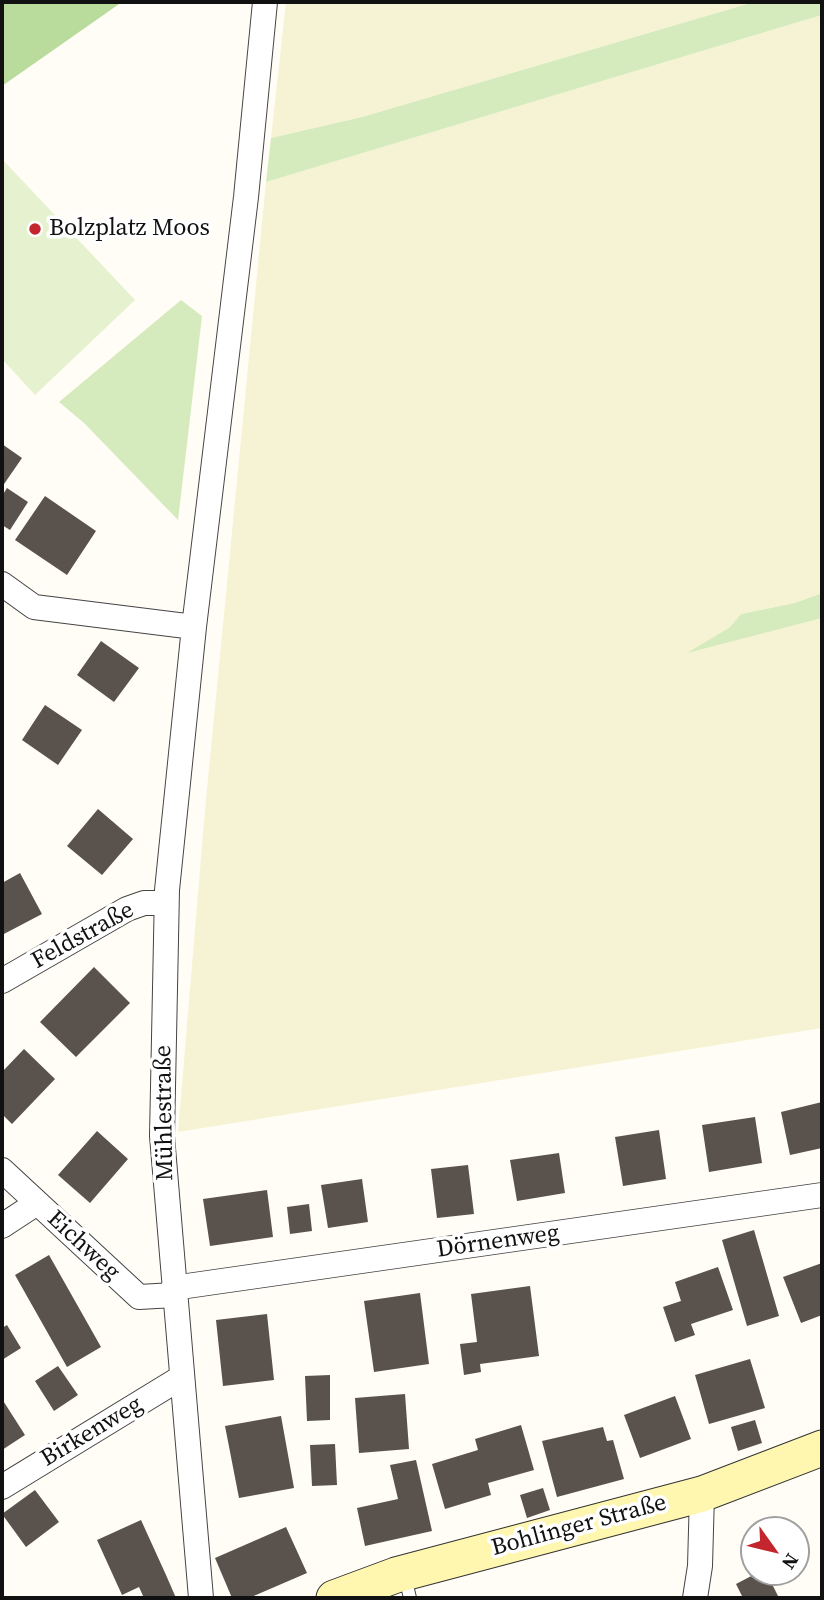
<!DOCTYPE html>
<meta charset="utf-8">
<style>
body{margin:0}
#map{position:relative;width:824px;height:1600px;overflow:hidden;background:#fffdf5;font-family:"Source Serif 4",serif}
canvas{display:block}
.frame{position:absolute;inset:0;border:4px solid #111;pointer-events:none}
.north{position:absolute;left:740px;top:1516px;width:70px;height:70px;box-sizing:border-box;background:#fff;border:2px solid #a0a0a0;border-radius:50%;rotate:124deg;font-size:19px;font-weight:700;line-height:28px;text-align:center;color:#111}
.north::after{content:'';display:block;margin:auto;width:24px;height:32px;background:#c4262e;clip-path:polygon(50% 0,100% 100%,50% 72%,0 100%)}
</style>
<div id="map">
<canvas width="824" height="1600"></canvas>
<div class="frame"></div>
<div class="north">N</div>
</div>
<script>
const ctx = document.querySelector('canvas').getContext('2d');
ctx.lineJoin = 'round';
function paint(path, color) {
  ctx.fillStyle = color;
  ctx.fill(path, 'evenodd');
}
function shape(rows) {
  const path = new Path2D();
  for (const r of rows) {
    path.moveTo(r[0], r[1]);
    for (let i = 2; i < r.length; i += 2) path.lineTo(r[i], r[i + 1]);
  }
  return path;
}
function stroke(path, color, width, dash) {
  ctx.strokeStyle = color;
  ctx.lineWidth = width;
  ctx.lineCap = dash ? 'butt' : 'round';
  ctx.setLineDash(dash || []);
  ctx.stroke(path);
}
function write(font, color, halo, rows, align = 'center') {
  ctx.font = font + ' "Source Serif 4",serif';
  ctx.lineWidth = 7;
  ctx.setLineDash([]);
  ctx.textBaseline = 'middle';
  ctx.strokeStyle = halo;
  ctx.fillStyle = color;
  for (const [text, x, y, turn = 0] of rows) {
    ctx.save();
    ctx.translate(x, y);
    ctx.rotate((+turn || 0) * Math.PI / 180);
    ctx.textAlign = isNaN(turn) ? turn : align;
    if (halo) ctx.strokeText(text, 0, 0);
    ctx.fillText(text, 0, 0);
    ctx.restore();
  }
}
paint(shape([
 [286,2,754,2,362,117,271,138],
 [822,15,822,593,795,603,741,614,729,628,786,627,822,618,822,1028,178,1132,205,810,266,182]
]), '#f6f3d4');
paint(shape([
 [754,2,822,2,822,15,266,182,271,138,362,117],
 [181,300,202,316,178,520,84,423,59,402],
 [822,593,822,618,687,653,729,628,741,614,795,603]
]), '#d5ebbd');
paint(shape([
 [2,2,122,2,2,86]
]), '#b9dc9c');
paint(shape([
 [2,159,135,300,35,395,2,359]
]), '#e6f2cf');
paint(shape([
 [2,444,22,458,2,487],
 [7,488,28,502,10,530,2,525,2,496],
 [45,496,96,531,67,575,15,540],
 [101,641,139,668,114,702,77,675],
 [45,705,82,730,58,765,22,740],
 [98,809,133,839,102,875,67,846],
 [20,873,42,914,2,935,2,883],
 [94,967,130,1003,76,1057,40,1022],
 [24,1049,55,1079,12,1124,2,1114,2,1072],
 [822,1102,822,1148,790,1155,781,1112],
 [755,1117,762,1163,709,1172,702,1125],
 [659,1130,666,1179,623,1186,615,1137],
 [97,1131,128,1159,90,1203,58,1175],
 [559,1153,565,1193,517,1201,510,1160],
 [468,1165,474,1214,437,1218,431,1169],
 [362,1179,368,1222,328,1228,321,1185],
 [267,1190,273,1237,210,1246,203,1199],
 [309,1204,312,1231,290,1234,287,1207],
 [754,1230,779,1316,747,1326,722,1240],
 [49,1255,101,1347,67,1367,15,1275],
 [822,1263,822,1315,801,1323,783,1277],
 [718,1267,733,1310,691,1324,695,1335,675,1342,663,1307,681,1301,675,1282],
 [530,1286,539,1356,480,1364,481,1372,464,1375,460,1344,477,1342,471,1294],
 [420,1293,429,1364,374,1372,364,1301],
 [267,1314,274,1380,223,1386,216,1320],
 [7,1325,21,1348,2,1360,2,1328],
 [750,1359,765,1408,709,1424,695,1375],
 [58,1366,78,1395,54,1411,35,1381],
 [330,1375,330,1420,307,1421,305,1376],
 [405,1394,409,1449,359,1453,355,1398],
 [675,1396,691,1439,640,1458,624,1415],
 [2,1399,25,1435,2,1450],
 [281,1416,294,1488,239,1498,225,1426],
 [755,1420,762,1443,738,1451,731,1427],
 [521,1425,534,1470,488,1483,491,1495,445,1509,432,1464,478,1450,475,1439],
 [603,1427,607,1441,613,1440,624,1479,557,1497,542,1441],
 [335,1444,337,1485,312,1486,310,1445],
 [416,1460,432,1531,365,1546,357,1508,398,1499,390,1465],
 [543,1488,550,1510,527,1518,520,1495],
 [35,1490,59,1522,26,1547,2,1514],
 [141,1520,166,1575,176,1598,144,1598,139,1587,122,1595,97,1540],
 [286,1527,307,1573,249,1598,232,1598,215,1558],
 [759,1572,766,1572,779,1598,743,1598,736,1584]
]), '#5a524d');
const lane = shape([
 [404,1573,410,1598]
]);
const street = shape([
 [2,584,34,607,194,627],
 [2,981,127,909,144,903,166,903],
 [2,1170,139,1297,174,1295],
 [2,1226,37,1203],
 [173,1288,822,1195],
 [2,1487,182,1377],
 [201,1598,162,1136,167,890,194,627,246,197,265,2],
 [695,1598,700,1566,702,1494]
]);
const secondary = shape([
 [334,1598,396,1575,702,1494,822,1448]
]);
stroke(lane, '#444', 14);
stroke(street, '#444', 26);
stroke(secondary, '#333', 37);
stroke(lane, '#fff', 12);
stroke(street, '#fff', 24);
stroke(secondary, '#fff6b0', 35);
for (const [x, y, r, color] of [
 [35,229,7,"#c4262e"]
]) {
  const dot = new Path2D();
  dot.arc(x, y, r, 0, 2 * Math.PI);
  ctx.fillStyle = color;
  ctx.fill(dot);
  stroke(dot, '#fff', 2.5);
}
write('24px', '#111', '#fff', [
 ["Bolzplatz Moos",49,229]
], 'left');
write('24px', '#111', '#fff', [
 ["Feldstraße",83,936,-29],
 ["Mühlestraße",165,1113,-91],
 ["Dörnenweg",498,1242,-8],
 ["Eichweg",83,1246,43],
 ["Birkenweg",92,1432,-31],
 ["Bohlinger Straße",579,1526,-15]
]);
</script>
